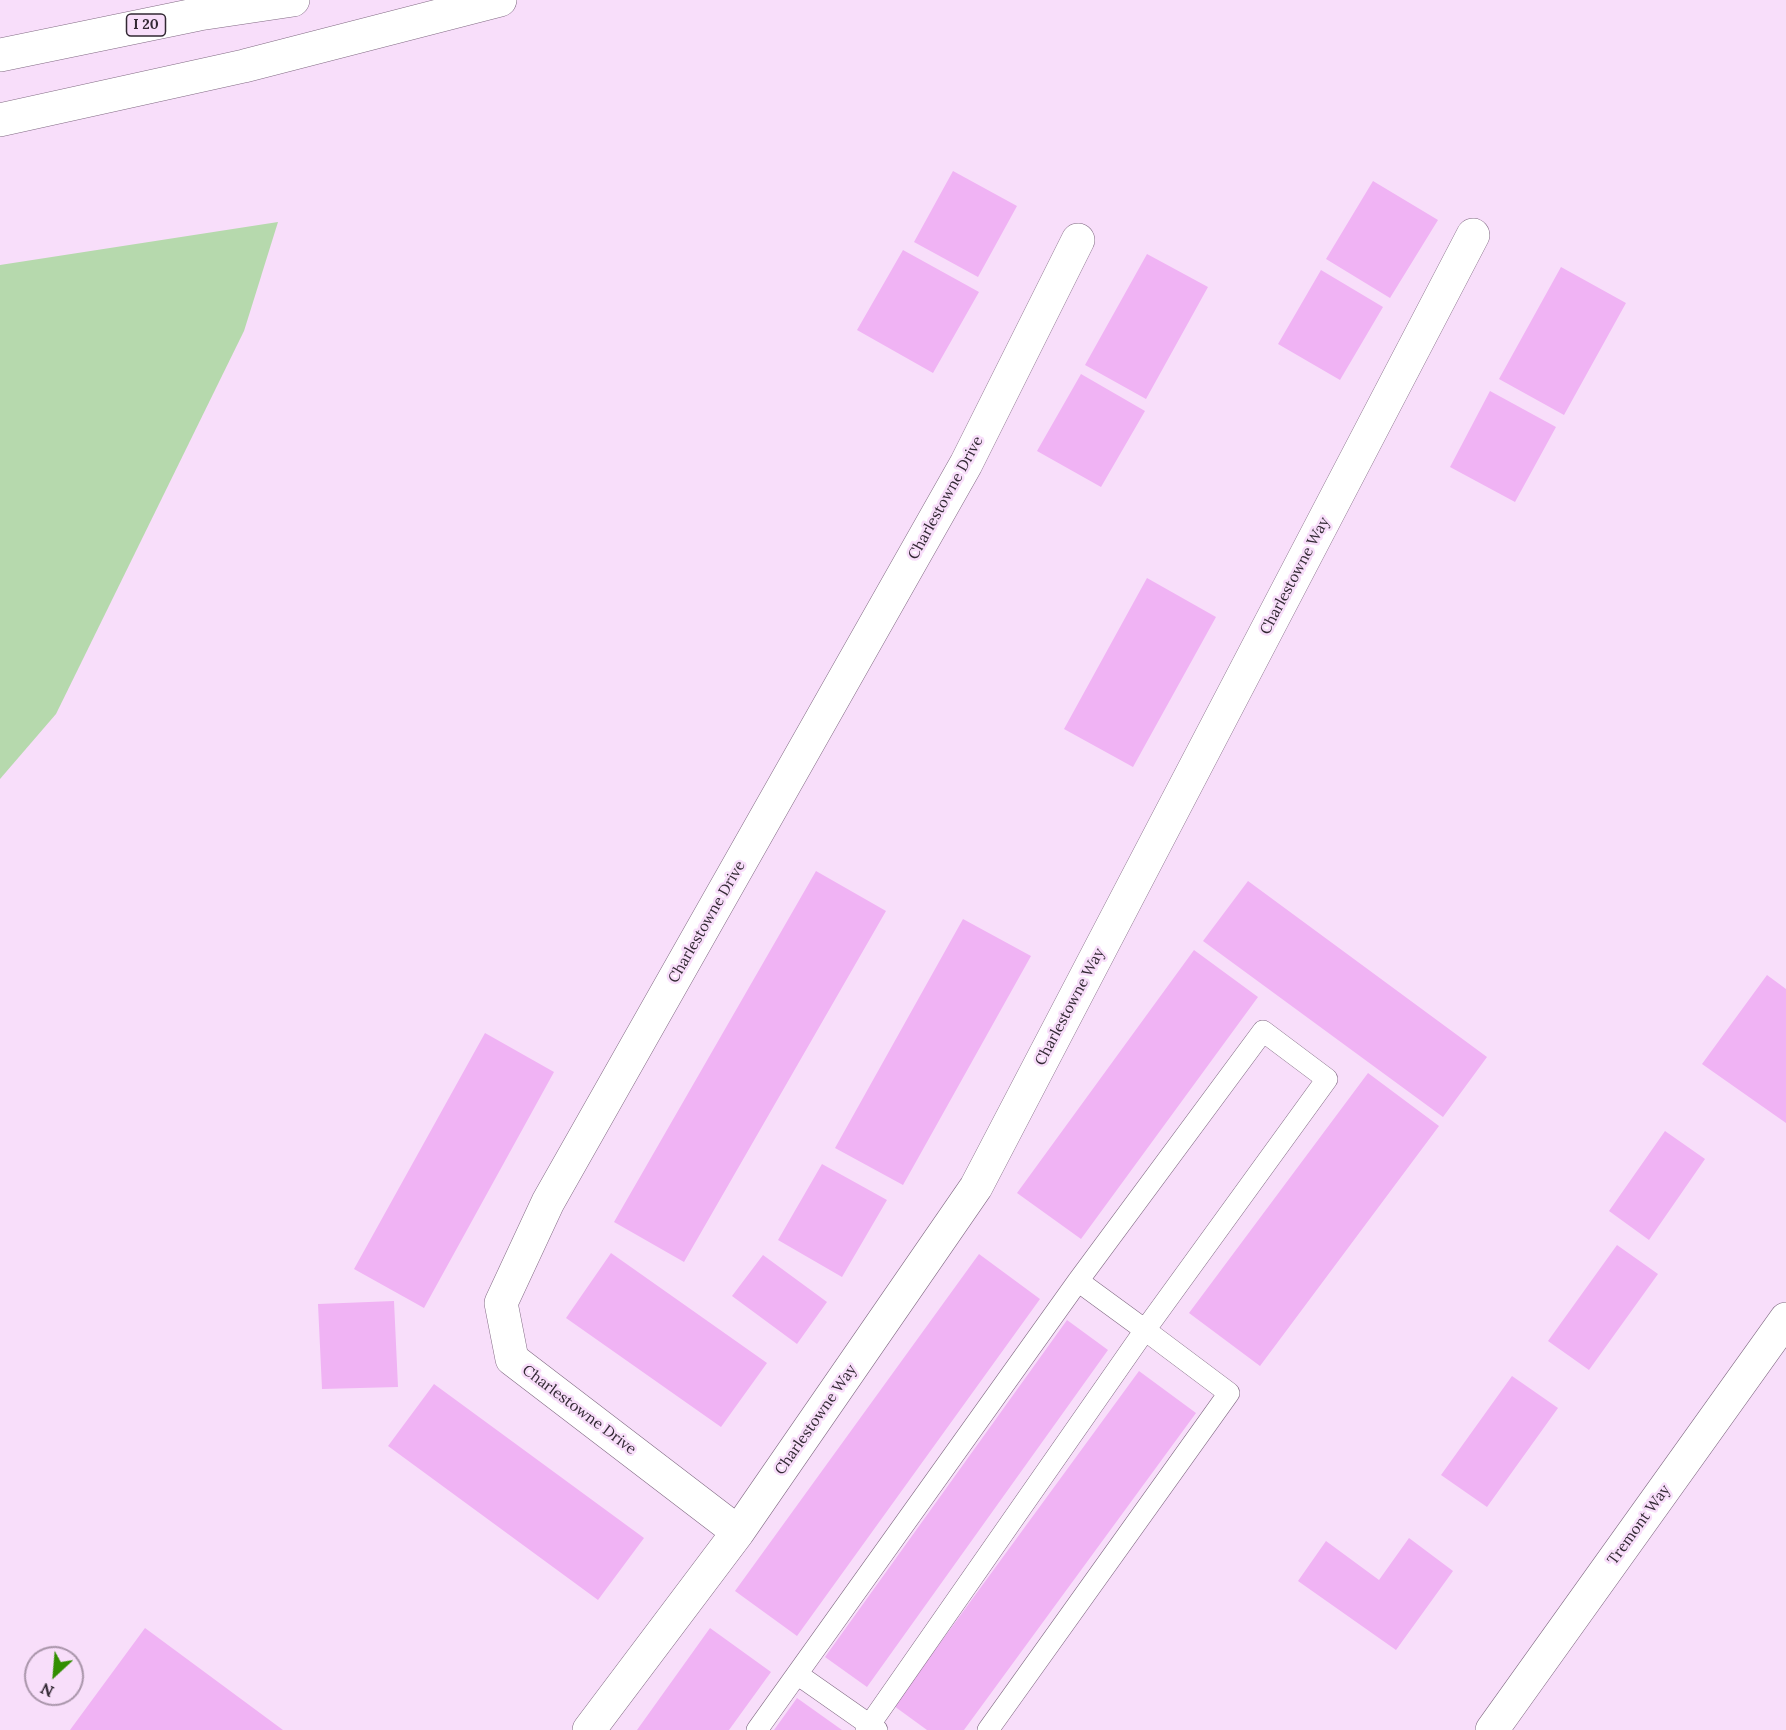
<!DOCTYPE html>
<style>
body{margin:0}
#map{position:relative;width:1786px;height:1730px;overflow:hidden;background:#f8defa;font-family:Lora,serif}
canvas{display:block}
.north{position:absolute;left:24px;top:1646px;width:60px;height:60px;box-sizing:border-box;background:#f8defa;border:2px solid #a995aa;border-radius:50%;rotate:206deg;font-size:16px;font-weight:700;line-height:24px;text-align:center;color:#322833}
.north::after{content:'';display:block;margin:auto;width:21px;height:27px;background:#318e00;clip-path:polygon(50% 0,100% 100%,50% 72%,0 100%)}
</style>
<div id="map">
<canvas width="1786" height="1730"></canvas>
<div class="north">N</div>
</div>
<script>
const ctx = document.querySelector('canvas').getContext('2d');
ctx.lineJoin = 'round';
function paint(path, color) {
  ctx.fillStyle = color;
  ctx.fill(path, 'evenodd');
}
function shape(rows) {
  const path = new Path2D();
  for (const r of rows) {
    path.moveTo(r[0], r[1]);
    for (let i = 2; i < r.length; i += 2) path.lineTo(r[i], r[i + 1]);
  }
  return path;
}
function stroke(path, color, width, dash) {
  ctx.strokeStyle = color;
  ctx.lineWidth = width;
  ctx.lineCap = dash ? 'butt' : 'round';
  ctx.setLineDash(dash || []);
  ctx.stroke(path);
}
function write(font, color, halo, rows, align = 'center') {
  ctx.font = font + ' Lora,serif';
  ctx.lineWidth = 5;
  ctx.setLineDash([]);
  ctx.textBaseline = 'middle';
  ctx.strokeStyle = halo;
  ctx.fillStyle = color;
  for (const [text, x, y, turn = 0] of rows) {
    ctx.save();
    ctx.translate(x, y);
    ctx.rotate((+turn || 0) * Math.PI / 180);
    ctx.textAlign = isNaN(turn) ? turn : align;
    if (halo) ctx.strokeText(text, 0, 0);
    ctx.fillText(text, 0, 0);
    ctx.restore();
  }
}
paint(shape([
 [278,222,244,331,56,714,0,779,0,265]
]), '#b6d9ad');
paint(shape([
 [953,171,1017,206,978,277,914,242],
 [1373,181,1438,220,1390,298,1326,259],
 [903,250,979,292,933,373,857,330],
 [1147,254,1208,287,1146,399,1085,365],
 [1561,267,1626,303,1564,415,1499,379],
 [1321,270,1383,307,1340,380,1278,344],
 [1081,374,1145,411,1101,487,1037,451],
 [1490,391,1556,427,1515,502,1450,467],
 [1147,578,1216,617,1133,767,1064,729],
 [816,871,886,911,684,1262,614,1222],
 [1248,881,1487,1057,1443,1117,1203,941],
 [963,919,1031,956,903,1185,835,1148],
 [1194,950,1258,997,1081,1239,1017,1193],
 [1767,975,1786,989,1786,1123,1702,1064],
 [485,1033,554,1072,424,1308,354,1269],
 [1368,1073,1439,1126,1260,1366,1189,1313],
 [1665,1131,1705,1159,1649,1240,1609,1211],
 [822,1164,887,1200,842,1277,778,1240],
 [1617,1245,1658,1274,1589,1370,1548,1341],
 [611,1253,767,1363,721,1427,566,1318],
 [979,1254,1040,1299,797,1636,735,1591],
 [763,1255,827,1302,797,1344,732,1296],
 [394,1301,398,1387,322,1389,318,1304],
 [1067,1320,1108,1350,867,1687,825,1657],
 [1139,1371,1196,1413,964,1730,927,1730,894,1706],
 [1512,1376,1558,1408,1487,1507,1441,1475],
 [434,1384,644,1538,598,1600,388,1446],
 [1409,1538,1453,1571,1396,1650,1298,1581,1326,1541,1379,1580],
 [145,1628,283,1730,70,1730],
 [710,1628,771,1672,729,1730,637,1730],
 [797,1698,842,1730,774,1730]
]), '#f0b3f4');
const lane = shape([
 [797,1674,877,1730],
 [757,1730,1078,1281,1263,1031,1327,1079,1145,1330,1078,1281],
 [866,1730,1145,1330,1229,1393,988,1730]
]);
const street = shape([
 [738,1532,512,1359,501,1303,548,1202,966,464,1078,240],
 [589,1730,738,1532,976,1187,1473,235],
 [1492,1730,1786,1319]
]);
const highway = shape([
 [0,55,199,14,293,0],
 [0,120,244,66,500,0]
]);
stroke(lane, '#816a83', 22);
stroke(street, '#816a83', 34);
stroke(highway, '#816a83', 34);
stroke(lane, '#fff', 21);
stroke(street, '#fff', 33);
stroke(highway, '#fff', 33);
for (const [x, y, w] of [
 [146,25,39]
]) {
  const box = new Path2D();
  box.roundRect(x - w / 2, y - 11, w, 22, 4.5);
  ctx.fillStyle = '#f8defa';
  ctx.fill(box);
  stroke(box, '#322833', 1.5);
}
write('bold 14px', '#322833', null, [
 ["I 20",146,25]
]);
write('15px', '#322833', '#f8defa', [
 ["Charlestowne Drive",946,498,-61],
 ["Charlestowne Way",1295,576,-62],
 ["Charlestowne Drive",707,922,-60],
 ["Charlestowne Way",1070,1007,-62],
 ["Charlestowne Drive",579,1410,37],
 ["Charlestowne Way",816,1420,-55],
 ["Tremont Way",1639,1525,-54]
]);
</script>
